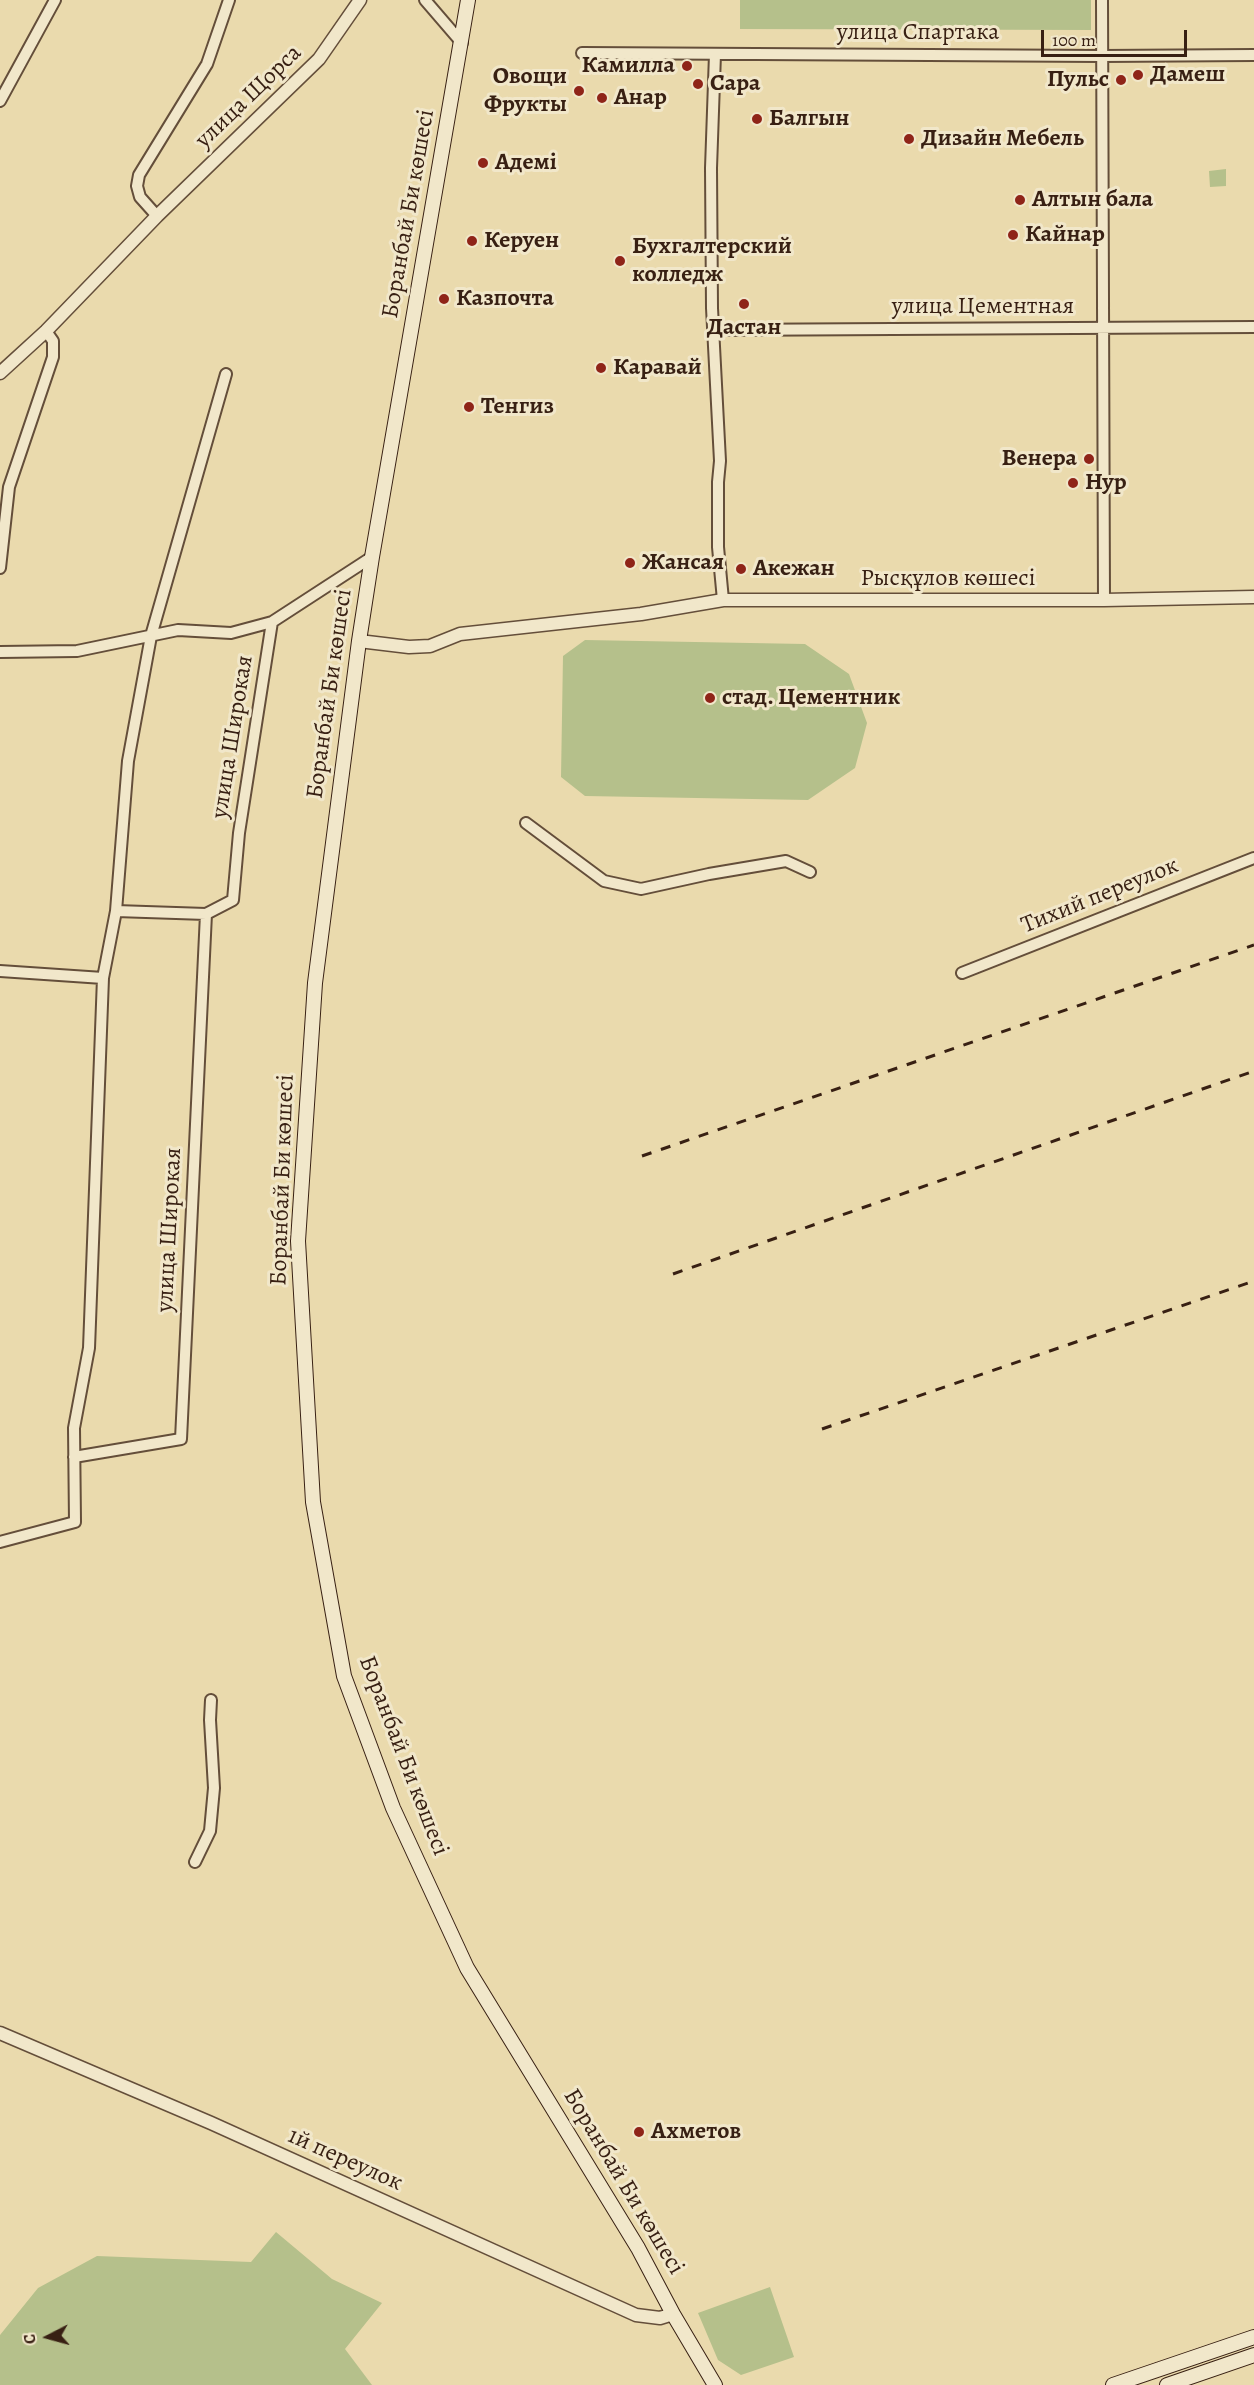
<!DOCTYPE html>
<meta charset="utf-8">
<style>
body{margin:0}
#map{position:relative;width:1254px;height:2385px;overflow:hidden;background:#eadaad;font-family:Alegreya,serif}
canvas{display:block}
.north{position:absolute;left:18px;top:2307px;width:60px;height:60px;-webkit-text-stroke:4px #f1e7ca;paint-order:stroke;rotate:264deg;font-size:16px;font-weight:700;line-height:24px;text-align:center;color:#382013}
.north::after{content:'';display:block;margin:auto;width:21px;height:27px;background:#382013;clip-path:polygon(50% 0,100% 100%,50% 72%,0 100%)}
.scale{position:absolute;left:1041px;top:30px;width:146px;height:27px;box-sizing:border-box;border:3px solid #382013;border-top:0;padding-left:8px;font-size:18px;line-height:21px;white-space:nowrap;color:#382013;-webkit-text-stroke:4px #f1e7ca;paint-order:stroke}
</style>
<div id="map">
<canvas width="1254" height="2385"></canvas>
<div class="north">С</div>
<div class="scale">100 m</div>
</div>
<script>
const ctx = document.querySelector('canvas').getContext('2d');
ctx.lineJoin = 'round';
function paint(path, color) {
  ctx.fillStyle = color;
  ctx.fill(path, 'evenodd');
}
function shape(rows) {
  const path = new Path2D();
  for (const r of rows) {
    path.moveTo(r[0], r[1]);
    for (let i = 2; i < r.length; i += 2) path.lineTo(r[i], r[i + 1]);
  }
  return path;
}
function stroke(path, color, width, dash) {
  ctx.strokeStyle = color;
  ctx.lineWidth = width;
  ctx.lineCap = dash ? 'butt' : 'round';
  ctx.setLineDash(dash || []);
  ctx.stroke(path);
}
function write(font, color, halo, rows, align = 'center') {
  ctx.font = font + ' Alegreya,serif';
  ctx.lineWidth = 6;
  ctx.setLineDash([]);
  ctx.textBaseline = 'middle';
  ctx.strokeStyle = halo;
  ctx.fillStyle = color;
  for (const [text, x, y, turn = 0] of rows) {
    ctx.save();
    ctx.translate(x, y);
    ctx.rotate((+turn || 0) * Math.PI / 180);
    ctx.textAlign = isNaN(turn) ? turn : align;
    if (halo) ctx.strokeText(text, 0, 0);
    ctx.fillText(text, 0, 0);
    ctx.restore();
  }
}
paint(shape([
 [740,0,1091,0,1091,30,740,29],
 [1226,169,1226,186,1210,187,1209,171],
 [585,640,805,644,849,674,867,723,855,768,808,800,585,796,561,777,563,656],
 [276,2232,332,2279,382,2303,345,2349,372,2385,0,2385,0,2335,38,2288,97,2256,251,2262],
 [770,2287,794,2357,741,2375,718,2360,698,2313]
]), '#b5c08b');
const minor = shape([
 [425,0,462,43],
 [1102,0,1104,600],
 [582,53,1102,56,1254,55],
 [715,54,711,168,712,308,720,461,718,482,718,547,723,600],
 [0,101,55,0],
 [157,216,140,197,137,186,139,175,207,64,229,0],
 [713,330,1254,327],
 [0,568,9,487,53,357,53,341,46,331],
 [0,652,77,651,178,630,231,633,272,622,372,557],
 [526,823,604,881,641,889,709,874,786,861,810,872],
 [116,911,206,914,233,900,239,833,272,622],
 [0,971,103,978],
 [962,973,1254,858],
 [74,1457,181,1439,206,914],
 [0,1542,75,1522,74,1428,89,1348,103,978,116,911,128,761,151,636,226,374],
 [195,1862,210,1831,214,1788,210,1720,211,1700]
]);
const tertiary = shape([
 [0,373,46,331,157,216,319,59,360,0],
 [359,641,409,647,430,646,460,634,641,614,723,600,1104,600,1254,597],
 [0,2033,211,2123,636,2315,660,2318,673,2314]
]);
const secondary = shape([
 [468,0,372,557,359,641,315,983,298,1241,313,1502,344,1676,393,1808,467,1968,638,2248,673,2314,715,2385],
 [1113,2385,1254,2337],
 [1167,2385,1254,2355]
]);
stroke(minor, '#644e3a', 14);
stroke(tertiary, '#644e3a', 15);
stroke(secondary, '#382013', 16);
stroke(minor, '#f1e7ca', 10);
stroke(tertiary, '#f1e7ca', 12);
stroke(secondary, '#f1e7ca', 14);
stroke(shape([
 [642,1156,1254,945],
 [673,1274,1254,1071],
 [822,1429,1254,1281]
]), '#382013', 3, [10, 10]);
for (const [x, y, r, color] of [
 [687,66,6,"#8f2418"],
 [1138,75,6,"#8f2418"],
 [1121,80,6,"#8f2418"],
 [698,84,6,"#8f2418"],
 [579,91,6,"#8f2418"],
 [602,98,6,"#8f2418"],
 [757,119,6,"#8f2418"],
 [909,139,6,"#8f2418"],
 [483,163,6,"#8f2418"],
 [1020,200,6,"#8f2418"],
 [1013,235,6,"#8f2418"],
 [472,241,6,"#8f2418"],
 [620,261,6,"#8f2418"],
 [444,299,6,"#8f2418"],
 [744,304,6,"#8f2418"],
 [601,368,6,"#8f2418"],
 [469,407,6,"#8f2418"],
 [1089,459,6,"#8f2418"],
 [1073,483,6,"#8f2418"],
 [630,563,6,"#8f2418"],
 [741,569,6,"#8f2418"],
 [710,698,6,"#8f2418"],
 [639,2132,6,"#8f2418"]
]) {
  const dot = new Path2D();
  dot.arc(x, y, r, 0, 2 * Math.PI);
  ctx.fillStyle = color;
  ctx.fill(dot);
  stroke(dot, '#f1e7ca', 2);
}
write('24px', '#382013', '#f1e7ca', [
 ["улица Спартака",918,33],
 ["улица Щорса",249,97,-44],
 ["Боранбай Би көшесі",409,214,-80],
 ["улица Цементная",983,307],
 ["Рысқұлов көшесі",948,579],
 ["Боранбай Би көшесі",330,694,-82],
 ["улица Широкая",233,737,-81],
 ["Тихий переулок",1100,896,-22],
 ["Боранбай Би көшесі",283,1180,-88],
 ["улица Широкая",170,1230,-87],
 ["Боранбай Би көшесі",403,1756,69],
 ["1й переулок",345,2160,24],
 ["Боранбай Би көшесі",623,2182,59]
]);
write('bold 24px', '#382013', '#f1e7ca', [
 ["Камилла",675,66,"right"],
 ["Дамеш",1150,75],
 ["Овощи",567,77,"right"],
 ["Фрукты",567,105,"right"],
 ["Пульс",1109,80,"right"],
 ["Сара",710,84],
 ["Анар",614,98],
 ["Балгын",769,119],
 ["Дизайн Мебель",921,139],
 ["Адемi",495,163],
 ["Алтын бала",1032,200],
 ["Кайнар",1025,235],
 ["Керуен",484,241],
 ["Бухгалтерский",632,247],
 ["колледж",632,275],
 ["Казпочта",456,299],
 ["Дастан",744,328,"center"],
 ["Каравай",613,368],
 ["Тенгиз",481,407],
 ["Венера",1077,459,"right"],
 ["Нур",1085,483],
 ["Жансая",642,563],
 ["Акежан",753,569],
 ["стад. Цементник",722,698],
 ["Ахметов",651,2132]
], 'left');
</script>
